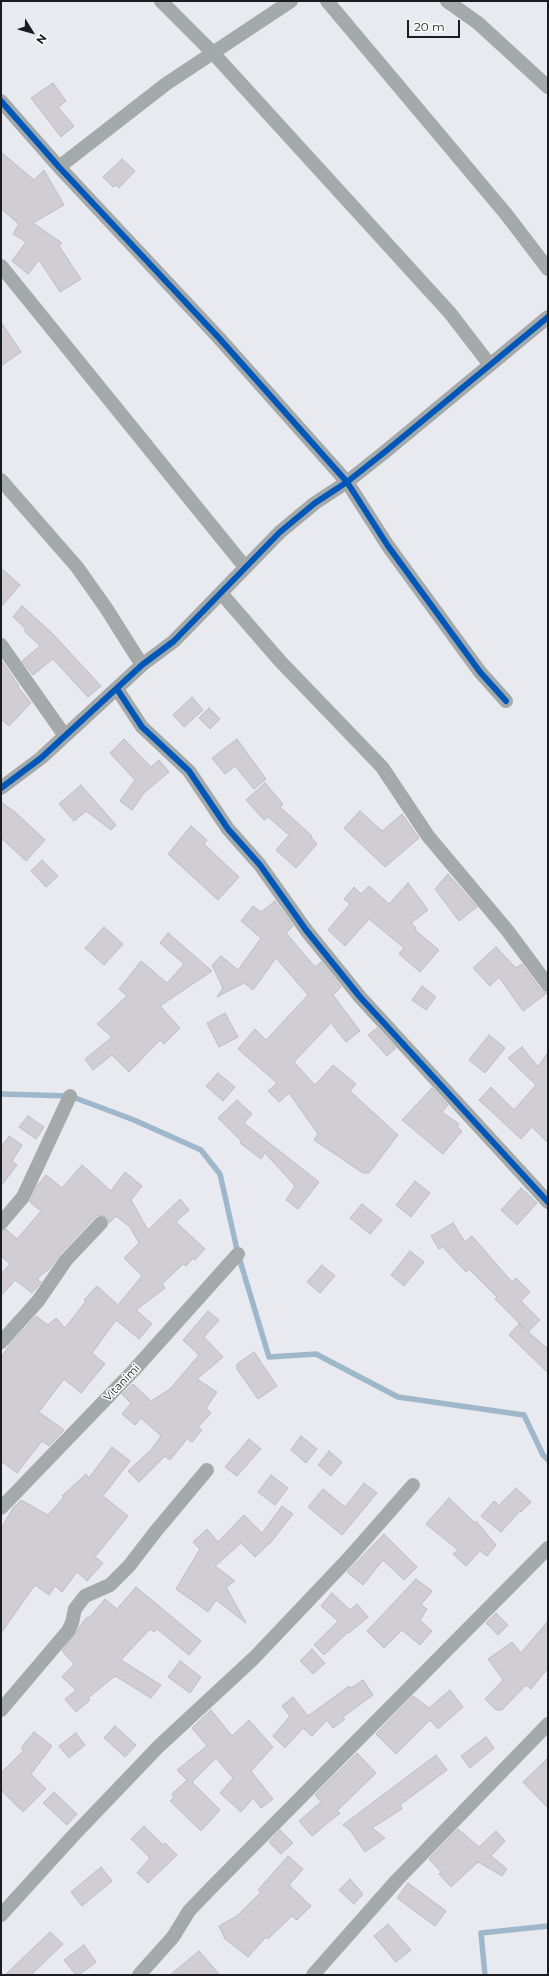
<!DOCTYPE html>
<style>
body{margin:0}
#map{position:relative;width:549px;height:1976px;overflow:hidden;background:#e8eaf0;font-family:Montserrat,sans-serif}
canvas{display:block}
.frame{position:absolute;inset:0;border:2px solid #1a1c20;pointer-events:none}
.north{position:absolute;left:12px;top:12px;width:40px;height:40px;-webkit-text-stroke:3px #fff;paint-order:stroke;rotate:127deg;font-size:11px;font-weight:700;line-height:16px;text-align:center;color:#1a1c20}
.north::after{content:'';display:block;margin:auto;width:14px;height:18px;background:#1a1c20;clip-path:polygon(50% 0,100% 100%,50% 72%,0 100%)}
.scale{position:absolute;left:407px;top:20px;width:53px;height:18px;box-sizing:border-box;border:2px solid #1a1c20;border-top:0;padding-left:5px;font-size:12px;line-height:14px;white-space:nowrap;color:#1a1c20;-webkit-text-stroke:3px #fff;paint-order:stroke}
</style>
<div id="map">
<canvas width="549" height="1976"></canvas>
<div class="frame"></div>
<div class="north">N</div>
<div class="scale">20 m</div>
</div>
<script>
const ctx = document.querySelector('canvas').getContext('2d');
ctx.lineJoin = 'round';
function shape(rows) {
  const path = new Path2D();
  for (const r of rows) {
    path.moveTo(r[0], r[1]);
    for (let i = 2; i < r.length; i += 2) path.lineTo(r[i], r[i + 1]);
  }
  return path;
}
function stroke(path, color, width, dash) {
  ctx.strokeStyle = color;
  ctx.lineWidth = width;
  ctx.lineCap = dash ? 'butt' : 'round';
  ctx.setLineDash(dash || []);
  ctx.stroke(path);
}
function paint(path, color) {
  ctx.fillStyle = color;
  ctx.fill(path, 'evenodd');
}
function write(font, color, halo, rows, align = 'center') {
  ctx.font = font + ' Montserrat,sans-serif';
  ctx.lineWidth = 3;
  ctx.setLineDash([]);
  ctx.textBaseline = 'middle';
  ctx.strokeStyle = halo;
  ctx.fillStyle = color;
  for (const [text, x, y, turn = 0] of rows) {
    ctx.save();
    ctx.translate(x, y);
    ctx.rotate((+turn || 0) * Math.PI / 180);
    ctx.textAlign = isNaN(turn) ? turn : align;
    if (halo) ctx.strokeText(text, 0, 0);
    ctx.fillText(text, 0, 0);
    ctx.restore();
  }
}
stroke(shape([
 [1,1094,70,1096,134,1120,201,1150,220,1174,238,1254,269,1357,316,1354,398,1397,524,1415,543,1455,548,1460],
 [485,1975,481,1933,548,1926]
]), '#9fb7ca', 5.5);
const building = shape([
 [53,83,66,101,58,107,74,126,61,137,31,98,53,83],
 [1,152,34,180,44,170,64,205,33,223,62,243,59,246,81,279,60,292,39,260,28,274,12,261,26,242,13,234,19,224,1,209,1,152],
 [122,159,135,171,119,188,116,185,113,187,103,177,122,159],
 [1,322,21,352,1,366,1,322],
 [1,568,20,585,1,607,1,568],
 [22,606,52,633,101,686,88,697,53,659,33,675,22,661,40,646,24,631,26,629,13,617,22,606],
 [1,660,19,686,18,687,31,703,9,726,1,719,1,660],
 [192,697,203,710,184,727,173,715,192,697],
 [209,708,220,719,210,729,199,718,209,708],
 [124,739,151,767,159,760,169,772,144,793,132,810,120,801,135,780,110,753,124,739],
 [237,739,266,779,254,789,235,766,225,774,212,758,237,739],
 [265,783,283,804,280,807,312,836,311,837,317,844,296,868,276,850,289,835,268,817,264,820,246,800,265,783],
 [81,785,116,825,111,830,86,811,74,821,59,804,81,785],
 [1,802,15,812,45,840,26,861,1,838,1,802],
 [360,811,382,831,402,814,419,838,385,867,344,828,360,811],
 [191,826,207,840,204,844,239,877,218,900,168,854,191,826],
 [42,860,58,876,46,887,31,871,42,860],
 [448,874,477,907,459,921,435,889,448,874],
 [408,883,428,910,411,923,416,928,415,930,439,950,420,972,399,954,404,948,369,919,345,946,328,930,350,904,344,899,354,887,361,894,369,886,389,904,408,883],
 [275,901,293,926,286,933,315,967,321,962,341,987,333,995,360,1031,346,1042,331,1023,294,1062,315,1085,333,1065,356,1084,350,1091,398,1135,369,1173,363,1173,314,1140,318,1134,289,1093,279,1102,268,1091,277,1083,238,1049,255,1029,266,1040,308,995,276,958,253,990,244,983,217,997,223,988,212,965,221,956,238,970,261,938,241,921,253,906,261,912,275,901],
 [104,927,123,944,104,965,85,948,104,927],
 [168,933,212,971,160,1006,180,1028,164,1044,160,1040,129,1072,112,1055,93,1070,85,1059,112,1037,97,1024,127,996,119,989,141,961,167,983,184,964,160,943,168,933],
 [496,947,516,968,522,964,541,990,547,993,523,1011,499,977,490,986,473,968,496,947],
 [422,986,436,997,426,1010,412,1000,422,986],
 [225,1013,238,1037,219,1047,207,1023,225,1013],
 [377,1028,396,1048,387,1056,368,1035,377,1028],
 [489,1035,505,1048,485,1073,469,1060,489,1035],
 [522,1047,538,1067,548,1052,548,1143,532,1127,521,1139,479,1100,491,1087,514,1110,536,1085,508,1058,522,1047],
 [218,1073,235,1087,223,1101,206,1086,218,1073],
 [432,1088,448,1105,442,1112,459,1124,457,1127,462,1131,443,1154,402,1120,432,1088],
 [237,1100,252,1114,244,1123,319,1182,298,1209,286,1200,295,1186,265,1153,261,1159,240,1143,242,1142,218,1118,237,1100],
 [28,1116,44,1127,36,1139,19,1127,28,1116],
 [9,1136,22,1145,12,1161,17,1165,1,1186,1,1147,9,1136],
 [82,1165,111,1191,125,1172,142,1186,131,1200,148,1230,180,1199,189,1210,176,1222,205,1249,195,1260,193,1258,186,1266,183,1264,162,1284,165,1288,136,1310,152,1324,139,1339,116,1320,92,1353,105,1364,81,1393,64,1379,39,1412,64,1430,49,1446,42,1441,17,1473,1,1461,1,1358,10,1344,36,1316,48,1325,56,1318,65,1328,86,1301,84,1300,97,1286,118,1305,142,1276,124,1258,139,1243,130,1227,116,1216,109,1223,107,1217,99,1215,96,1216,60,1254,50,1268,37,1279,41,1282,32,1293,15,1280,1,1296,1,1274,10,1264,1,1256,1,1231,6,1229,17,1239,41,1211,30,1202,37,1186,46,1175,62,1188,82,1165],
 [415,1181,430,1193,411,1217,396,1205,415,1181],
 [521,1188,537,1203,517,1225,501,1210,521,1188],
 [362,1204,382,1220,370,1234,350,1218,362,1204],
 [453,1223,465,1242,472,1236,512,1282,516,1278,530,1292,521,1301,540,1320,528,1332,548,1349,548,1373,509,1335,519,1324,527,1331,495,1299,497,1297,469,1269,466,1272,443,1247,439,1249,431,1236,453,1223],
 [410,1251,424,1262,404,1286,391,1275,410,1251],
 [322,1265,335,1276,320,1293,307,1282,322,1265],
 [208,1311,219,1320,204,1337,223,1357,197,1379,217,1392,206,1408,211,1413,198,1427,202,1430,192,1442,187,1439,170,1460,165,1456,139,1482,128,1471,151,1450,161,1436,141,1418,135,1425,122,1414,131,1403,122,1394,133,1384,151,1401,170,1389,199,1355,183,1340,208,1311],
 [254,1352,277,1386,258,1399,237,1369,237,1364,254,1352],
 [301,1436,317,1449,306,1463,291,1450,301,1436],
 [249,1439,261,1449,237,1476,225,1467,249,1439],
 [112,1447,130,1461,103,1496,128,1516,95,1557,103,1563,87,1581,77,1572,62,1592,55,1586,49,1595,35,1585,1,1633,1,1529,13,1508,21,1500,48,1515,64,1497,62,1496,86,1474,89,1478,112,1447],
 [329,1451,342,1462,331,1476,318,1465,329,1451],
 [271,1475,288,1488,275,1505,258,1492,271,1475],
 [364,1483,377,1493,342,1535,308,1507,323,1489,345,1507,364,1483],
 [516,1488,531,1502,521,1512,520,1511,501,1532,481,1516,494,1501,499,1505,516,1488],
 [449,1498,475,1523,476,1521,496,1545,487,1556,480,1551,466,1566,453,1554,458,1550,426,1524,449,1498],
 [282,1506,293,1514,271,1542,255,1557,241,1543,215,1566,235,1581,226,1587,246,1623,216,1600,208,1612,176,1589,200,1549,193,1542,207,1529,218,1542,244,1515,262,1533,282,1506],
 [384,1534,417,1567,404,1580,383,1560,363,1585,347,1572,384,1534],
 [416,1579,432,1591,421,1605,427,1609,420,1620,432,1631,420,1645,402,1630,384,1648,367,1631,416,1579],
 [136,1587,201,1641,189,1655,157,1629,154,1632,150,1629,121,1660,161,1685,151,1698,115,1676,88,1698,90,1700,76,1712,65,1699,76,1690,62,1677,74,1664,62,1651,87,1617,89,1618,105,1599,117,1609,136,1587],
 [332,1593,350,1610,357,1604,368,1617,349,1633,348,1632,324,1655,314,1645,338,1621,321,1606,332,1593],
 [496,1613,508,1625,498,1635,486,1623,496,1613],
 [548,1621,548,1668,531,1689,526,1685,502,1710,496,1710,485,1699,503,1680,488,1659,512,1642,521,1653,548,1621],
 [312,1649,325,1663,313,1674,300,1661,312,1649],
 [180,1661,201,1677,190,1693,168,1677,180,1661],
 [363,1680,373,1695,343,1717,345,1719,333,1728,327,1720,312,1736,303,1728,285,1748,273,1736,290,1716,282,1706,293,1697,308,1716,349,1686,351,1688,363,1680],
 [450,1690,463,1707,438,1729,430,1720,396,1754,376,1734,413,1696,429,1708,450,1690],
 [211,1710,232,1736,249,1720,273,1747,251,1771,273,1799,261,1808,253,1798,241,1812,220,1793,233,1778,216,1758,192,1782,220,1810,201,1831,170,1801,174,1797,172,1794,187,1780,177,1770,207,1746,192,1728,211,1710],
 [115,1726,136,1745,125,1757,104,1738,115,1726],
 [34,1732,52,1746,31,1774,46,1789,23,1812,1,1790,1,1773,24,1750,21,1748,34,1732],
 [76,1733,85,1745,69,1758,59,1746,76,1733],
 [486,1737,494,1748,470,1768,461,1756,486,1737],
 [357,1753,376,1773,337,1811,340,1813,312,1836,299,1821,321,1802,315,1795,357,1753],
 [436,1755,447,1770,400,1805,402,1809,372,1828,385,1838,365,1852,350,1830,343,1825,436,1755],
 [548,1758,548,1808,523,1782,548,1758],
 [54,1792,77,1814,67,1825,43,1803,54,1792],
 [144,1826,163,1845,165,1843,177,1855,148,1883,137,1873,150,1858,131,1839,144,1826],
 [458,1829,479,1847,496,1831,505,1841,491,1856,507,1869,502,1876,478,1862,451,1887,439,1874,441,1872,429,1859,458,1829],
 [280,1830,293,1843,281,1854,269,1842,280,1830],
 [288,1856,303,1869,289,1885,311,1906,297,1920,292,1916,268,1939,266,1937,248,1957,225,1939,219,1926,237,1916,261,1892,258,1890,288,1856],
 [101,1867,112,1881,82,1906,71,1892,101,1867],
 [350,1879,363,1894,354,1904,339,1890,350,1879],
 [408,1883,446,1911,435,1926,397,1898,408,1883],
 [388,1924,411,1950,396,1962,374,1936,388,1924],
 [50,1932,63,1944,31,1975,5,1975,50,1932],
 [84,1945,96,1962,79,1975,76,1975,64,1960,84,1945],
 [199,1951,220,1975,170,1975,199,1951]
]);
paint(building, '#d0ced3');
stroke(building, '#bdbcc0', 1);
stroke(shape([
 [161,1,213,53,450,313,490,365],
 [327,1,506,214,548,269],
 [447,1,478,23,548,87],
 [1,101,59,167,219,338,347,482,388,546,480,672,506,701],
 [59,167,166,84,291,1],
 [1,266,245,567],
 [1,480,77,567,106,608,142,665],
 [221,593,280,661,382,767,428,836,507,930,548,985],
 [1,645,65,736],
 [117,689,142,727,189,771,228,829,260,865,306,930,360,997,548,1202],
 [1,788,41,758,142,665,174,641,280,532,315,503,347,482,386,451,548,317],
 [1,1223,23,1197,70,1096],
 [1,1342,38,1301,66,1260,101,1223],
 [1,1508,134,1370,238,1254],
 [1,1710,68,1631,72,1623,75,1609,85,1596,110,1585,129,1566,156,1531,207,1470],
 [1,1915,72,1837,158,1747,254,1658,348,1559,413,1485],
 [139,1975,173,1937,189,1911,212,1887,548,1548],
 [313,1975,397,1880,548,1724]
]), '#a4a9a9', 14);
stroke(shape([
 [1,101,59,167,219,338,347,482,388,546,480,672,506,701],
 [117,689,142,727,189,771,228,829,260,865,306,930,360,997,548,1202],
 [1,788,41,758,142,665,174,641,280,532,315,503,347,482,386,451,548,317]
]), '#0057b8', 6);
write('11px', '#1a1c20', '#fff', [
 ["Vitanimi",122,1383,-46]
]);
</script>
